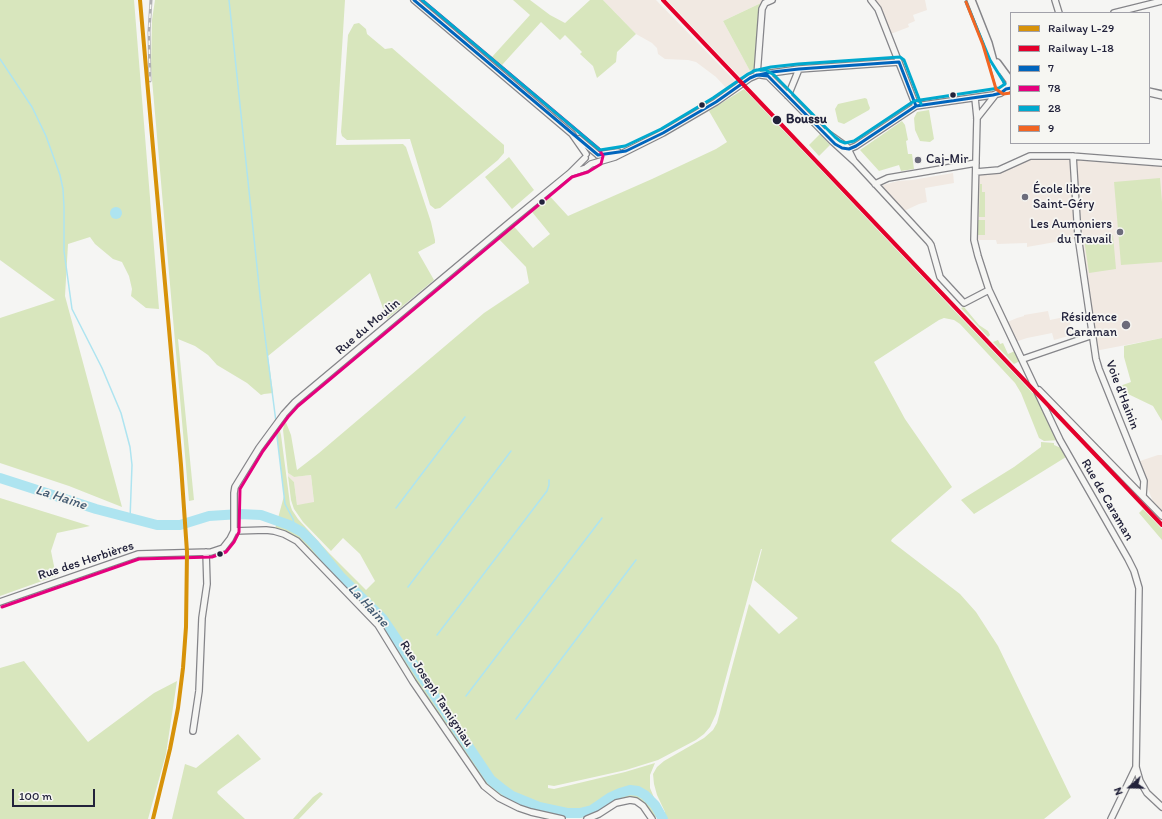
<!DOCTYPE html>
<meta charset="utf-8">
<style>
body{margin:0}
#map{position:relative;width:1162px;height:819px;overflow:hidden;background:#f5f5f3;font-family:Itim,sans-serif}
canvas{display:block}
.legend{position:absolute;left:1010px;top:12px;width:140px;height:132px;box-sizing:border-box;background:#f6f6f2;border:1px solid #a1a1a9;margin:0;padding:5px 7px;list-style:none;font-size:12px;color:#22223b}
.legend li{display:flex;align-items:center;gap:8px;height:20px}
.legend b{width:20px;border:1px solid #a1a1a9}
.north{position:absolute;left:1110px;top:767px;width:40px;height:40px;-webkit-text-stroke:3px #f6f6f2;paint-order:stroke;rotate:250deg;font-size:11px;font-weight:700;line-height:16px;text-align:center;color:#22223b}
.north::after{content:'';display:block;margin:auto;width:14px;height:18px;background:#22223b;clip-path:polygon(50% 0,100% 100%,50% 72%,0 100%)}
.scale{position:absolute;left:12px;top:789px;width:83px;height:18px;box-sizing:border-box;border:2px solid #22223b;border-top:0;padding-left:5px;font-size:12px;line-height:14px;white-space:nowrap;color:#22223b;-webkit-text-stroke:3px #f6f6f2;paint-order:stroke}
</style>
<div id="map">
<canvas width="1162" height="819"></canvas>
<ul class="legend">
<li><b style="height:5px;background:#d79209"></b>Railway L-29</li>
<li><b style="height:5px;background:#e4002b"></b>Railway L-18</li>
<li><b style="height:5px;background:#0065bd"></b>7</li>
<li><b style="height:5px;background:#e5007d"></b>78</li>
<li><b style="height:5px;background:#00a9ce"></b>28</li>
<li><b style="height:5px;background:#f26522"></b>9</li>
</ul>
<div class="north">N</div>
<div class="scale">100 m</div>
</div>
<script>
const ctx = document.querySelector('canvas').getContext('2d');
ctx.lineJoin = 'round';
function paint(path, color) {
  ctx.fillStyle = color;
  ctx.fill(path, 'evenodd');
}
function shape(rows) {
  const path = new Path2D();
  for (const r of rows) {
    if (r.length === 3) {
      path.moveTo(r[0] + r[2], r[1]);
      path.arc(r[0], r[1], r[2], 0, 2 * Math.PI);
      continue;
    }
    path.moveTo(r[0], r[1]);
    for (let i = 2; i < r.length; i += 2) path.lineTo(r[i], r[i + 1]);
  }
  return path;
}
function stroke(path, color, width, dash) {
  ctx.strokeStyle = color;
  ctx.lineWidth = width;
  ctx.lineCap = dash ? 'butt' : 'round';
  ctx.setLineDash(dash || []);
  ctx.stroke(path);
}
function write(font, color, halo, rows, align = 'center') {
  ctx.font = font + ' Itim,sans-serif';
  ctx.lineWidth = 3.5;
  ctx.setLineDash([]);
  ctx.textBaseline = 'middle';
  ctx.strokeStyle = halo;
  ctx.fillStyle = color;
  for (const [text, x, y, turn = 0] of rows) {
    ctx.save();
    ctx.translate(x, y);
    ctx.rotate((+turn || 0) * Math.PI / 180);
    ctx.textAlign = isNaN(turn) ? turn : align;
    if (halo) ctx.strokeText(text, 0, 0);
    ctx.fillText(text, 0, 0);
    ctx.restore();
  }
}
paint(shape([
 [603,0,656,0,737,83,728,90,716,77,696,62,688,60,665,59,658,54,657,48,652,43,636,34],
 [667,0,762,0,763,2,723,21,750,71,740,77],
 [871,0,925,0,927,10,913,15,915,21,908,24,909,27,888,35],
 [1030,156,1162,163,1162,338,1095,351,1078,238,1027,247,1027,243,997,244,996,240,974,240,976,172,999,170],
 [953,173,954,183,925,188,927,202,919,204,904,211,884,190,883,185,898,181,912,180],
 [1048,311,1050,320,1069,316,1072,335,1054,340,1052,333,1027,338,1015,342,1005,323,1017,318,1024,316,1024,315],
 [1158,455,1162,455,1162,513,1154,504,1137,462],
 [288,473,294,477,311,475,314,503,297,505,294,482,288,476]
]), '#f1e9e2');
paint(shape([
 [0,0,134,0,159,309,146,308,131,296,132,289,129,276,122,262,113,259,95,244,90,237,68,244,65,296,122,507,69,486,0,463,0,318,55,300,0,260],
 [155,0,345,0,336,145,403,144,406,147,431,222,435,240,435,243,418,252,434,280,387,319,370,273,268,356,273,393,264,394,261,395,247,383,217,365,208,355,195,346,178,339,194,500,189,501,151,68,152,20],
 [513,0,530,0,550,15,565,23,590,0,603,0,636,34,617,52,616,62,597,78,593,66,580,54,582,52,565,35,560,40,541,22,502,65,492,57,530,15],
 [761,3,756,67,750,71,723,21],
 [359,23,366,29,367,34,385,49,392,48,504,145,504,153,498,160,440,208,435,209,430,205,410,139,347,140,342,136,341,132,348,35,354,24],
 [744,89,1043,404,1060,440,1044,441,1039,438,1021,393,1015,383,960,324,954,320,944,318,939,320,874,362,905,419,952,487,892,539,891,541,960,594,976,612,998,646,1071,797,1044,819,666,819,663,814,665,812,657,795,654,784,653,774,657,767,664,761,704,738,713,730,717,723,749,604,779,634,798,618,754,580,762,549,761,549,716,714,710,727,704,734,696,740,658,760,626,770,554,786,548,785,548,788,554,789,625,772,655,763,650,775,650,788,655,800,662,812,654,818,631,798,623,799,614,802,599,812,581,818,555,816,534,811,504,799,490,789,479,777,451,733,415,681,384,630,306,548,275,529,284,496,276,428,279,427,281,435,290,504,292,510,298,519,329,553,366,590,375,581,360,554,343,538,331,551,303,522,294,509,291,500,288,476,294,482,297,505,314,502,311,475,294,477,288,473,283,430,285,420,291,435,297,470,319,453,484,313,529,283,526,267,495,235,510,222,533,248,550,234,528,207,546,192,568,216,652,179,716,149,727,142,709,111],
 [865,98,867,99,868,103,870,108,869,110,844,124,838,122,835,109,838,104],
 [929,110,934,139,930,142,920,141,915,130,914,118,917,112],
 [902,121,905,125,908,140,906,141,908,154,912,154,914,169,901,171,899,165,879,171,860,150],
 [820,134,830,145,819,156,809,145],
 [509,157,534,190,512,209,485,177],
 [1160,178,1162,202,1162,262,1121,265,1114,182],
 [980,184,982,184,982,192,985,192,985,217,979,217],
 [978,220,985,220,985,235,978,235],
 [1113,235,1116,269,1089,273,1084,239],
 [964,307,979,325,988,331,990,335,988,337,961,308],
 [1162,338,1162,421,1153,406,1128,394,1116,391,1117,387,1131,382,1124,357,1124,346],
 [998,340,1000,344,1003,343,1008,354,1015,351,1020,361,1014,364,993,342],
 [1041,442,1054,443,1054,445,1061,448,1066,457,974,514,961,500,1014,467,1041,447],
 [0,498,90,526,57,533,51,551,56,576,0,596],
 [1143,509,1162,529,1162,540,1139,513],
 [24,661,88,742,154,693,177,681,166,754,148,819,0,819,0,668],
 [238,734,261,759,219,790,217,792,218,794,245,819,172,819,185,764,196,768],
 [320,792,323,794,299,819,293,819,313,797]
]), '#d8e6bd');
paint(shape([
 [116,213,6]
]), '#aee4f0');
stroke(shape([
 [229,0,261,305,276,422],
 [0,59,32,107,46,136,60,175,63,189,64,207,64,251,72,309,102,368,121,413,130,447,132,465,130,519],
 [276,428,285,504,293,519,295,529],
 [396,508,465,417],
 [408,587,511,451],
 [437,635,547,491,549,485,549,480],
 [466,696,602,518],
 [516,719,636,560]
]), '#aee4f0', 1.5);
stroke(shape([
 [0,478,96,509,157,525,180,525,209,516,240,514,261,515,289,525,302,532,314,544,340,576,383,619,491,780,501,788,512,796,539,807,567,813,580,813,592,810,611,797,620,793,630,790,638,791,645,795,655,805,663,819]
]), '#aee4f0', 10);
const minor = shape([
 [414,0,559,123,572,134,586,154],
 [871,0,878,9,916,106],
 [1055,0,1059,13],
 [1114,13,1162,1],
 [757,75,762,9,765,3,772,0],
 [761,75,768,76,788,96,832,141,855,162,929,242,931,245,940,277,964,303,989,290],
 [788,96,799,69],
 [975,98,977,118,974,240,978,256,989,290,1060,440,1128,559,1134,571,1139,588,1136,767,1140,781,1147,793,1162,807],
 [977,118,996,94],
 [826,132,847,147,854,161],
 [579,139,598,155],
 [839,147,849,149,856,146,916,106,993,95,1001,93,1006,89],
 [598,155,618,152],
 [1073,156,1078,236,1096,359,1099,369,1144,481,1143,496],
 [976,172,999,170,1030,156,1071,156,1162,163],
 [571,173,586,168,591,164,615,157,663,133,716,102,750,78,757,75,799,69,899,62],
 [875,184,888,178,976,163],
 [1023,359,1093,335],
 [1039,390,1162,516],
 [234,531,266,530,274,531,284,534,297,541,378,625,413,682,484,786,499,798,519,808,531,812,562,819],
 [0,602,138,554,211,552,223,548,230,539,234,531,234,493,235,487,259,448,284,414,295,402,510,222,570,173,585,158],
 [193,731,199,691,202,618,207,584,206,552],
 [587,819,599,814,616,803,630,800,636,801,643,806,652,819],
 [1111,819,1136,767]
]);
const major = shape([
 [971,0,988,43,1000,87,1003,89,1007,89,1010,85,1010,81],
 [997,63,1011,82],
 [1149,92,1162,95]
]);
stroke(minor, '#858589', 8);
stroke(major, '#858589', 10);
stroke(minor, '#f5f5f3', 5.5);
stroke(major, '#f5f5f3', 7);
const rail = shape([
 [150,81,149,32,151,0]
]);
stroke(rail, '#b0b0b2', 3);
stroke(rail, '#f6f6f2', 1.5, [4.5]);
stroke(shape([
 [414,0,598,155,626,151,663,133,716,102,750,78,757,75,768,76,835,144,842,148,849,149,856,146,916,106,993,95,1001,93,1006,89,1011,88],
 [754,76,772,72,799,69,899,62,916,106]
]), '#0065bd', 3);
stroke(shape([
 [2,607,139,559,212,557,226,552,234,542,239,532,240,489,263,451,288,417,298,406,572,177,588,172,601,164,603,156,599,149,422,0]
]), '#e5007d', 3);
stroke(shape([
 [422,0,600,150,625,146,661,129,713,98,748,74,756,70,766,70,774,75,835,137,840,141,845,143,854,141,914,101,999,88,1005,84,990,60,966,2],
 [753,71,771,67,798,64,900,57,904,60,921,104]
]), '#00a9ce', 3);
stroke(shape([
 [966,2,983,45,996,89,1003,94,1011,93]
]), '#f26522', 3);
stroke(shape([
 [140,0,181,465,187,552,186,627,183,668,178,708,170,749,153,819]
]), '#d79209', 4);
stroke(shape([
 [663,0,1162,525]
]), '#e4002b', 4);
for (const [x, y, r, color] of [
 [953,95,3.5,"#22223b"],
 [702,105,3.5,"#22223b"],
 [777,120,5,"#22223b"],
 [918,160,4,"#6c6c7b"],
 [1025,197,4,"#6c6c7b"],
 [542,202,3.5,"#22223b"],
 [1120,232,4,"#6c6c7b"],
 [1126,325,5,"#6c6c7b"],
 [220,554,3.5,"#22223b"]
]) {
  const dot = new Path2D();
  dot.arc(x, y, r, 0, 2 * Math.PI);
  ctx.fillStyle = color;
  ctx.fill(dot);
  stroke(dot, '#f6f6f2', 1.5);
}
write('bold 13px', '#22223b', '#f6f6f2', [
 ["Boussu",786,120]
], 'left');
write('13px', '#22223b', '#f6f6f2', [
 ["Caj-Mir",926,160],
 ["École libre",1033,190],
 ["Saint-Géry",1033,205],
 ["Les Aumoniers",1112,225,"right"],
 ["du Travail",1112,240,"right"],
 ["Résidence",1117,318,"right"],
 ["Caraman",1117,333,"right"]
], 'left');
write('13px', '#22223b', '#f6f6f2', [
 ["Rue du Moulin",368,327,-40],
 ["Voie d'Hainin",1122,395,69],
 ["Rue de Caraman",1107,500,60],
 ["Rue des Herbières",86,561,-18],
 ["Rue Joseph Tamigniau",436,694,57]
]);
write('italic 14px', '#435a71', '#f6f6f2', [
 ["La Haine",61,498,18],
 ["La Haine",368,606,47]
]);
</script>
